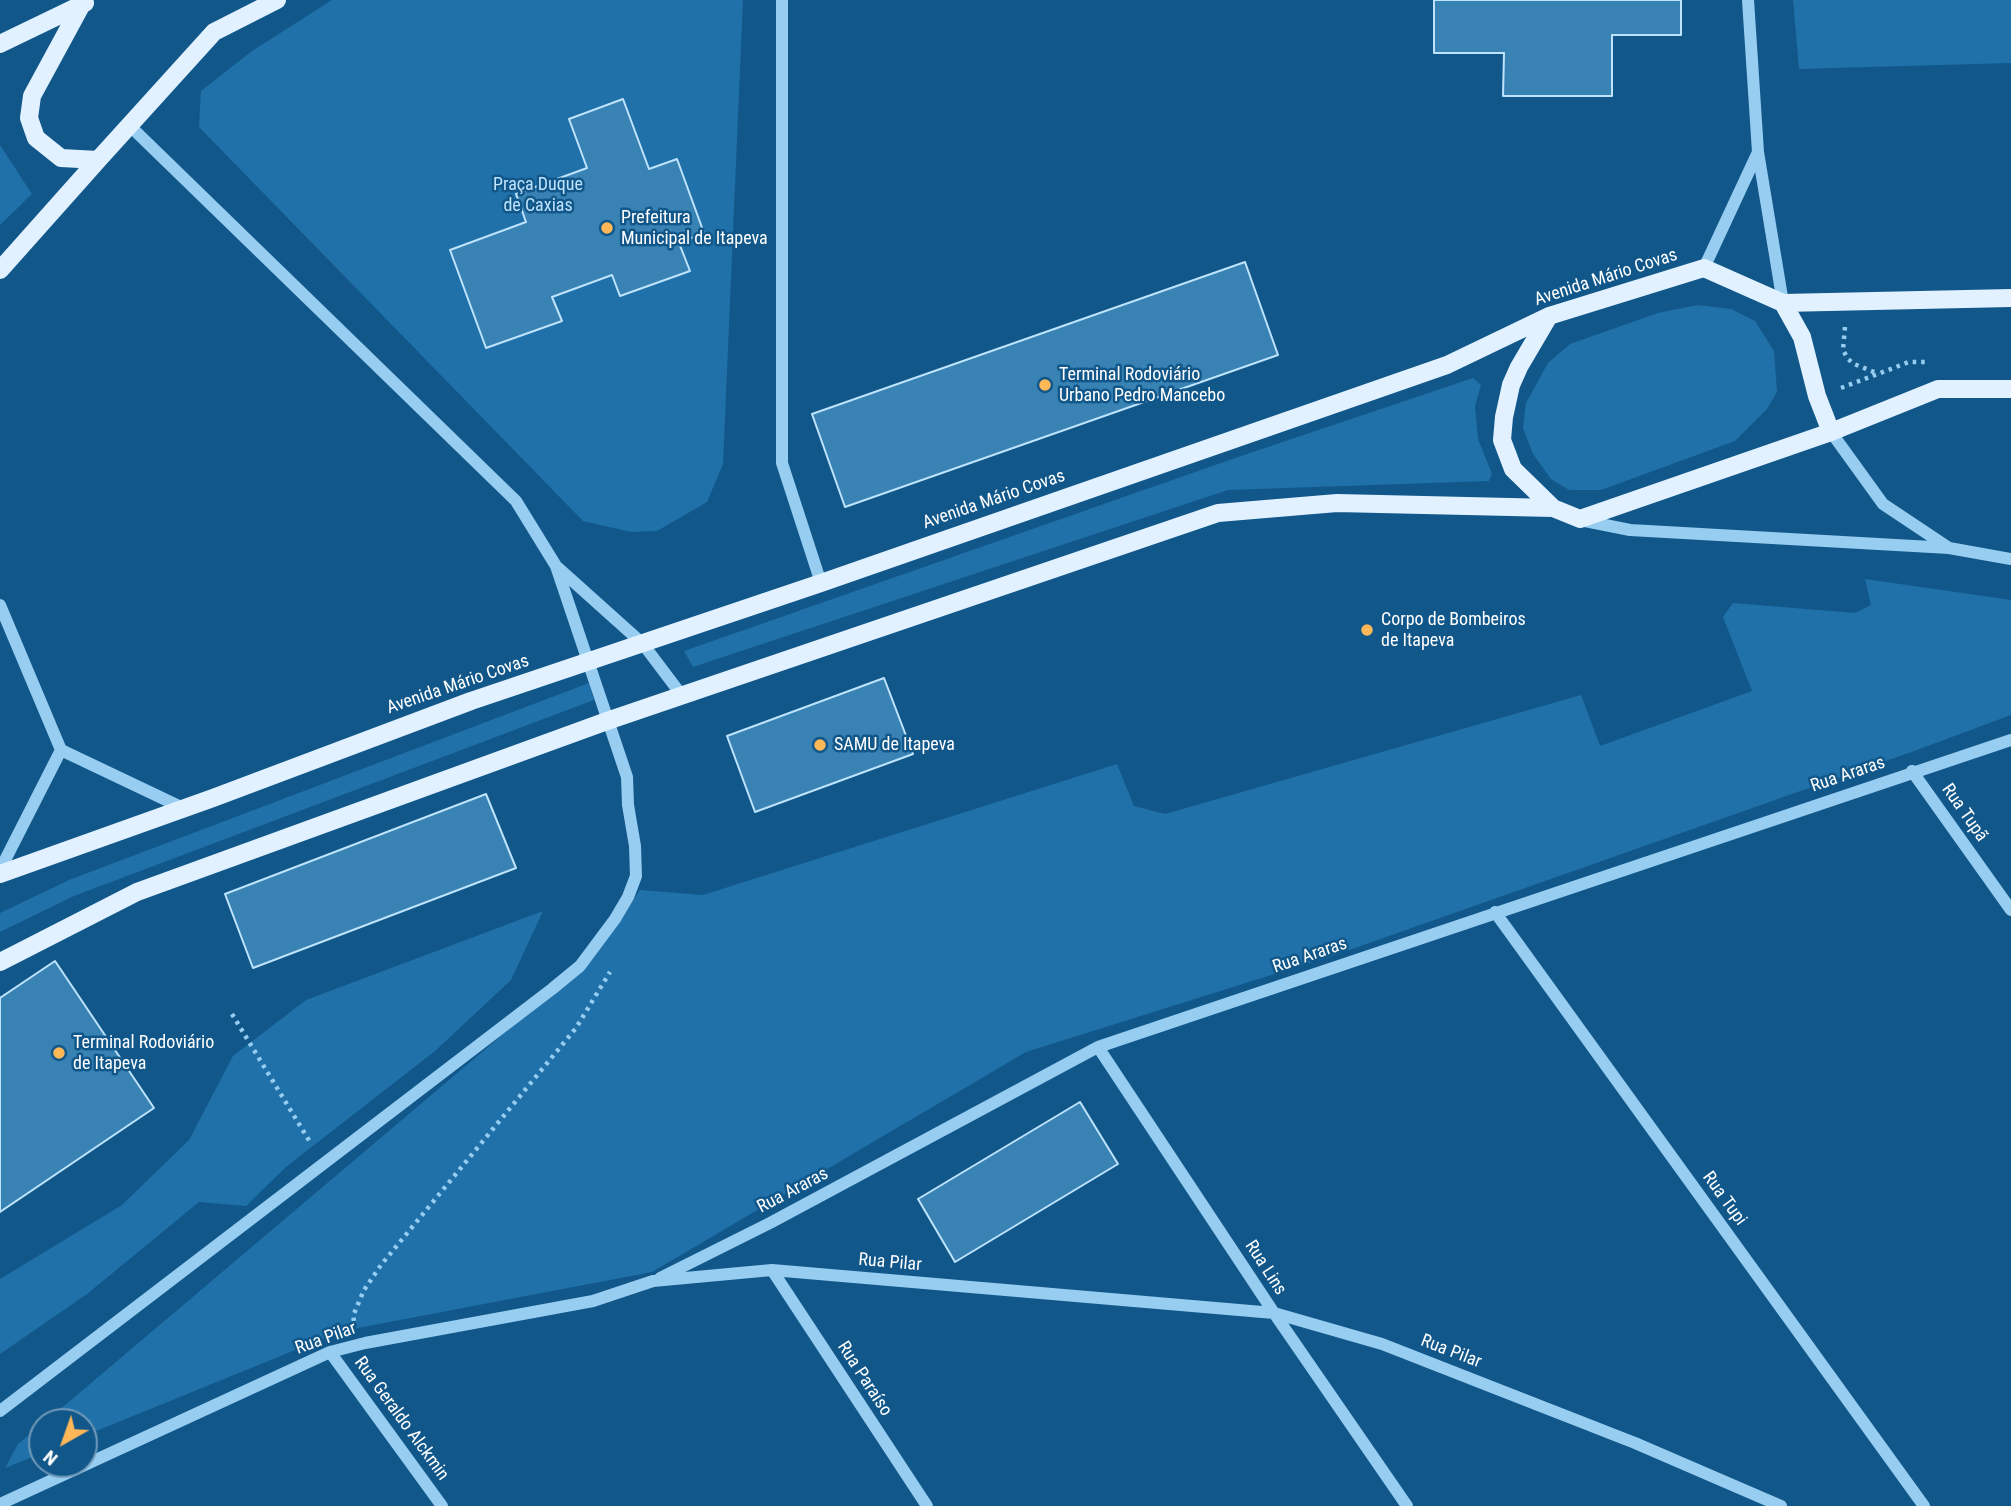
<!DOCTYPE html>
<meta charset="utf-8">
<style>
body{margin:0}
#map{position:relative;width:2011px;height:1506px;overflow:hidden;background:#11578a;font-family:"Roboto Condensed",sans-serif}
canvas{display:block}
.north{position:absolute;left:28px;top:1408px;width:70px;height:70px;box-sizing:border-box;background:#11578a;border:2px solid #709ab9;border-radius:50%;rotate:220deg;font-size:19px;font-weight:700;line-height:28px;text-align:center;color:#fff}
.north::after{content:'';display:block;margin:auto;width:24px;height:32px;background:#ffb757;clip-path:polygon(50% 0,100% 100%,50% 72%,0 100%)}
</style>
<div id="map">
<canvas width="2011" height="1506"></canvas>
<div class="north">N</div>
</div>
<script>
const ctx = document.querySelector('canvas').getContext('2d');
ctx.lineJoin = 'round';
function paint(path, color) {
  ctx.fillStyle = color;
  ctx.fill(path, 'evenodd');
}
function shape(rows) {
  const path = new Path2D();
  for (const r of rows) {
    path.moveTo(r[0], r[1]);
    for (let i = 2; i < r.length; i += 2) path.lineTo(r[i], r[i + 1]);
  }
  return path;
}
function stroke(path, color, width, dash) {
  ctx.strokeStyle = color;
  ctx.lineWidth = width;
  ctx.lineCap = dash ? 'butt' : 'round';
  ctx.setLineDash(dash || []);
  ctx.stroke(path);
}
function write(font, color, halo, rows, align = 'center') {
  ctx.font = font + ' "Roboto Condensed",sans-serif';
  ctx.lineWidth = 5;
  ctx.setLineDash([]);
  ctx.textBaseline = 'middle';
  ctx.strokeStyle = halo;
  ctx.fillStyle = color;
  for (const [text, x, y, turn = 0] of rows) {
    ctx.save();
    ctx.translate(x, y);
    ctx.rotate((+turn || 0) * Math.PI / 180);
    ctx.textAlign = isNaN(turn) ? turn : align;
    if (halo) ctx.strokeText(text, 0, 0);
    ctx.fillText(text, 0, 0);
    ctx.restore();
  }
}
paint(shape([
 [332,0,743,0,723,464,707,502,657,531,631,532,583,521,199,127,201,91,252,51],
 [1793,0,2011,0,2011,63,1799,69],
 [0,145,32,194,0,225],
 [1698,305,1731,309,1755,321,1774,351,1777,392,1767,409,1735,441,1601,490,1569,490,1551,479,1533,454,1523,428,1526,403,1548,363,1570,344,1658,313],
 [1473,378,1481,385,1475,406,1478,439,1492,474,1489,481,1228,490,693,667,684,651,1241,456],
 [1865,579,2011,600,2011,715,1917,750,1335,955,1026,1052,652,1272,342,1331,84,1436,84,1422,45,1422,592,959,640,890,703,895,1117,764,1134,806,1165,814,1581,695,1600,746,1752,691,1723,617,1733,603,1855,613,1871,605],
 [589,683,594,700,74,896,0,932,0,913,69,880],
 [543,911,511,980,435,1051,286,1167,246,1206,199,1202,87,1294,0,1354,0,1279,122,1205,189,1140,233,1056,306,1000],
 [42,1424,42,1453,5,1468,18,1444]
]), '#2071a9');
const building = shape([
 [1434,0,1681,0,1681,35,1612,35,1612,96,1503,96,1504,53,1434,53,1434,0],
 [623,99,649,169,677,159,704,233,679,243,690,271,620,296,612,275,552,297,562,321,486,348,450,250,526,222,516,194,587,168,569,119,623,99],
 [1245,262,1278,355,845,507,812,414,1245,262],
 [884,678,913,754,755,812,727,736,884,678],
 [486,794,516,868,253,968,225,894,486,794],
 [55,961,154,1108,0,1212,0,998,55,961],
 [1080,1102,1118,1164,955,1262,918,1199,1080,1102]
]);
paint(building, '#3982b4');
stroke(building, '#bee3fd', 2);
stroke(shape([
 [1845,327,1843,350,1848,359,1854,364,1879,374],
 [1841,388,1909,362,1929,362],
 [232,1014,310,1142],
 [354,1321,353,1316,364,1290,381,1265,576,1028,610,972]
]), '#97cdf1', 4.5, [3.5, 5]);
stroke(shape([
 [782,0,782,463,821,583],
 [1748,0,1758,152,1783,303],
 [129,125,516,501,556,566,643,644,683,697],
 [1704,268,1758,152],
 [1831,432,1883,504,1949,548],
 [1580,520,1630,530,1949,548,2011,559],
 [0,605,61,750,183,808],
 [1912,771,2011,910],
 [0,870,61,750],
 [1495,912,1924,1506],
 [1098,1047,1274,1313,1407,1506],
 [772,1270,927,1506],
 [660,1278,770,1223,1098,1047,2011,740],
 [330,1352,442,1506],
 [0,1411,552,989,580,966,615,919,628,897,636,876,635,846,628,805,627,777,556,566],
 [0,1504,330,1352,365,1343,593,1301,653,1281,772,1270,1274,1313,1382,1344,1635,1443,1781,1506]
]), '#97cdf1', 12);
stroke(shape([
 [82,4,32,96,29,118,36,138,61,158,98,160,214,32,277,0],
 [0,44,85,3],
 [0,270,98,160],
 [1783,303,1802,337,1817,396,1831,432],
 [1549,316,1519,367,1511,385,1504,417,1502,440,1513,469,1553,508],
 [0,874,213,798,471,701,821,583,1447,365,1549,316,1704,268,1783,303,2011,298],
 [0,962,137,892,607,721,1218,513,1337,503,1553,508,1580,519,1831,432,1938,389,2011,389]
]), '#e1f1ff', 18);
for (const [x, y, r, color] of [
 [607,228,7,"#ffb757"],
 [1045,385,7,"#ffb757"],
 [1367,630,7,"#ffb757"],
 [820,745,7,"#ffb757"],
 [59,1053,7,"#ffb757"]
]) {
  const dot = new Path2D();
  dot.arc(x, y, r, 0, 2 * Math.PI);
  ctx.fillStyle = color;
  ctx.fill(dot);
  stroke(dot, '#11578a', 2.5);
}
write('18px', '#bee3fd', '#11578a', [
 ["Praça Duque",538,185],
 ["de Caxias",538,206]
]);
write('18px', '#fff', '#11578a', [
 ["Prefeitura",621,218],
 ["Municipal de Itapeva",621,239],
 ["Terminal Rodoviário",1059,375],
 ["Urbano Pedro Mancebo",1059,396],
 ["Corpo de Bombeiros",1381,620],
 ["de Itapeva",1381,641],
 ["SAMU de Itapeva",834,745],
 ["Terminal Rodoviário",73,1043],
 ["de Itapeva",73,1064]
], 'left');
write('18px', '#fff', '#11578a', [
 ["Avenida Mário Covas",1606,278,-18],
 ["Avenida Mário Covas",994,500,-19],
 ["Avenida Mário Covas",458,685,-19],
 ["Rua Araras",1848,775,-19],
 ["Rua Tupã",1964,813,55],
 ["Rua Araras",1310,956,-19],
 ["Rua Araras",793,1191,-28],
 ["Rua Tupi",1724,1199,54],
 ["Rua Pilar",890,1263,5],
 ["Rua Lins",1265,1268,57],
 ["Rua Pilar",326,1339,-20],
 ["Rua Pilar",1451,1352,21],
 ["Rua Paraíso",864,1379,57],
 ["Rua Geraldo Alckmin",401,1419,54]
]);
</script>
